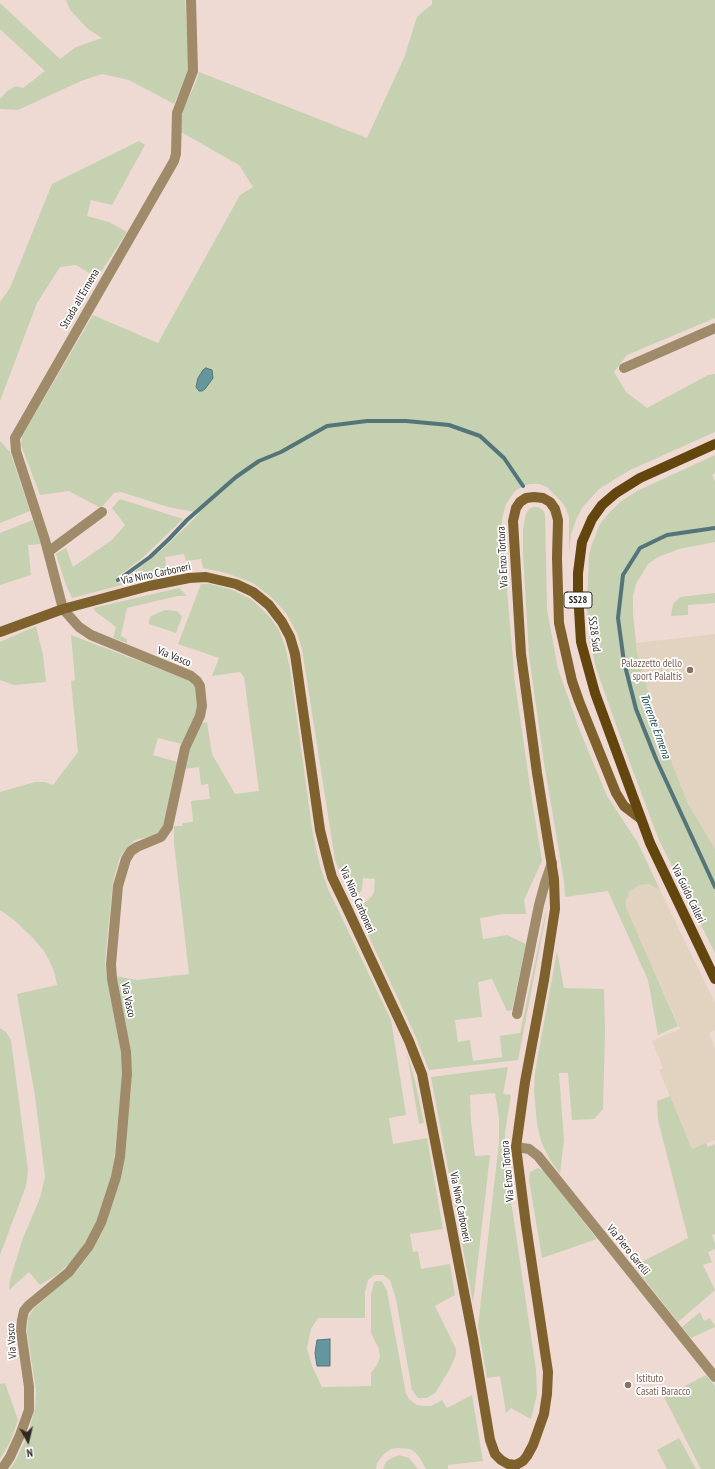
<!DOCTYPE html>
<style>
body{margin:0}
#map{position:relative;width:715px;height:1469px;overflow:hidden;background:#eedad2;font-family:"PT Sans Narrow",sans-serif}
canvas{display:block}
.north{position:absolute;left:8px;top:1421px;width:40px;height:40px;-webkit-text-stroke:3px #fff;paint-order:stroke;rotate:172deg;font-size:11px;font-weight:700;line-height:16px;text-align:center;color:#2f2825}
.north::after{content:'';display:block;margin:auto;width:14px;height:18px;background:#2f2825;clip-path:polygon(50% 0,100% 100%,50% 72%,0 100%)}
</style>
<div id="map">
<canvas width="715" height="1469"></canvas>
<div class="north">N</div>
</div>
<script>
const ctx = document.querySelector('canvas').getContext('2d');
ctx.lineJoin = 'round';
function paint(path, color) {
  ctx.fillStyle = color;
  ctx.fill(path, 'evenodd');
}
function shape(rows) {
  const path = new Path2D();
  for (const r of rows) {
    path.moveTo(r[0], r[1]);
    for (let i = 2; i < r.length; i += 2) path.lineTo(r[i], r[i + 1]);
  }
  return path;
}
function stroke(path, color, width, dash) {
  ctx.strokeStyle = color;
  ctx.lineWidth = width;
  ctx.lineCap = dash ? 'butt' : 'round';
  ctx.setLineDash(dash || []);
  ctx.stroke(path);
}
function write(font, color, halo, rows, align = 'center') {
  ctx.font = font + ' "PT Sans Narrow",sans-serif';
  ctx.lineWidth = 3.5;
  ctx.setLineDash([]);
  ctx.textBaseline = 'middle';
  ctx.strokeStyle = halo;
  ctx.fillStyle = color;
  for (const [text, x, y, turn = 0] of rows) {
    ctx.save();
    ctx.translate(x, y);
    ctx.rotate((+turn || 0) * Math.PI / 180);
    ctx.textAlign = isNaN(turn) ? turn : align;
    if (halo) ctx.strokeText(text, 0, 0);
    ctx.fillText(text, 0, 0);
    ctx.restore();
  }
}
paint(shape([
 [715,634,715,849,687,802,657,723,637,652,636,643],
 [649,884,660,890,715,1003,715,1030,709,1033,715,1048,715,1140,692,1149,659,1070,663,1068,652,1041,680,1029,626,907,627,896,634,887,639,885]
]), '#e1d3c0');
paint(shape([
 [66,0,185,0,189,67,188,74,174,104,129,80,102,74,81,81,18,110,0,109,0,99,7,91,16,86,23,88,45,71,0,29,0,3,60,59,76,47,102,38,88,29,70,10],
 [432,0,715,0,715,318,627,355,614,372,626,392,647,408,708,375,715,374,715,432,630,470,599,489,582,508,576,520,571,535,569,552,569,517,566,509,562,502,547,487,539,484,530,484,523,486,515,491,506,504,502,519,502,532,515,683,532,800,542,861,524,900,526,914,504,914,480,918,483,939,507,935,526,944,512,1010,507,1011,492,979,478,982,482,1017,455,1020,458,1042,470,1040,473,1061,502,1057,500,1036,520,1033,547,906,545,920,518,1060,429,1070,415,1035,355,907,362,905,371,897,374,892,375,879,363,878,362,890,357,896,351,899,335,860,302,649,297,633,286,613,271,597,253,583,226,573,203,568,201,559,186,561,184,554,165,557,167,573,72,598,66,585,56,554,66,548,73,567,112,540,125,525,112,508,120,499,183,519,141,559,117,577,119,584,163,549,200,513,168,507,121,492,114,493,101,508,69,491,40,495,21,445,22,436,93,315,158,343,240,195,253,187,239,165,181,132,182,117,184,107,196,82,199,72,367,138,404,58,417,17,432,4],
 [139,141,145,145,112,205,91,200,87,216,109,222,127,232,97,278,76,265,60,267,37,303,0,401,0,302,10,288,52,184],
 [0,441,10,452,30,511,0,523],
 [715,455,715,473,712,475,715,482,715,542,679,549,658,557,648,564,636,584,633,596,633,613,637,652,657,723,687,802,715,849,715,953,659,840,625,750,596,668,590,642,587,608,589,555,592,544,600,524,609,513,620,502,637,491],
 [533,507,538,507,543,510,545,515,547,609,558,669,580,731,607,796,638,843,660,890,649,884,639,885,630,891,626,901,626,907,678,1026,658,1035,648,980,608,891,565,897,564,881,544,763,529,655,523,554,523,529,526,514,529,509],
 [33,520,41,544,28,545,31,575,0,585,0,533],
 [201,584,210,584,230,589,251,599,270,617,279,630,285,646,290,669,313,835,320,866,328,889,391,1020,406,1115,389,1118,393,1144,427,1138,443,1229,410,1234,413,1252,418,1251,421,1269,450,1264,455,1295,435,1306,456,1349,456,1354,451,1367,442,1382,435,1393,427,1398,418,1398,412,1390,396,1299,390,1280,383,1275,374,1275,368,1280,365,1292,365,1318,318,1318,311,1329,307,1348,312,1366,322,1387,371,1386,371,1373,377,1365,380,1357,379,1349,371,1333,371,1295,374,1283,376,1281,381,1281,383,1283,387,1291,406,1394,409,1399,417,1405,426,1406,431,1406,442,1400,447,1408,472,1395,483,1461,448,1465,448,1469,426,1469,420,1458,415,1452,410,1449,398,1448,391,1449,385,1453,377,1463,376,1469,10,1469,17,1458,28,1434,35,1408,36,1390,27,1332,28,1318,34,1308,76,1272,93,1249,105,1227,119,1181,122,1167,131,1089,132,1072,116,976,137,980,189,974,174,843,174,826,182,826,183,823,193,822,191,801,210,799,208,784,201,785,199,767,183,769,190,746,202,723,207,722,212,754,235,794,259,791,244,677,240,672,212,676,219,658,178,644],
 [179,588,187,596,177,596,127,608,121,636,127,639,127,643,113,638,116,627,96,612,93,608],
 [715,593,715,603,688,605,688,615,671,616,673,604,680,597],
 [165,610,177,611,180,614,182,617,176,633,149,624,149,621,151,616],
 [36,626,43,655,46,682,14,685,0,680,0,642],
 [71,635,191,681,195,686,197,693,197,712,182,744,158,738,153,755,177,762,164,824,158,833,152,836,135,840,125,850,120,857,113,882,105,962,107,978,122,1057,123,1075,113,1170,105,1196,96,1223,84,1245,70,1263,55,1276,40,1285,29,1272,9,1290,10,1280,23,1238,40,1198,45,1177,35,1096,17,994,57,985,55,975,51,964,44,951,32,937,14,920,0,910,0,792,35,782,45,782,53,785,78,752,71,681,75,680],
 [557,951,564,988,604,989,605,1032,603,1109,594,1119,572,1120,568,1073,559,1073,564,1140,560,1174,549,1158,541,1141,537,1124,534,1090,535,1072],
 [0,1028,6,1032,11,1040,28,1170,26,1186,0,1255],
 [407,1053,415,1081,424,1123,419,1124],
 [508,1067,503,1094,511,1095,505,1132,505,1160,536,1370,537,1394,531,1419,511,1408,506,1413,500,1376,487,1378,478,1326,499,1142,499,1118,495,1093,470,1095,471,1120,475,1156,490,1155,473,1303,431,1077],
 [670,1096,692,1149,706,1143,708,1147,715,1144,715,1234,712,1235,715,1244,715,1249,708,1252,712,1262,703,1265,715,1290,678,1322,634,1266,688,1238,658,1120,657,1101],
 [538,1168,544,1171,597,1239,542,1258,529,1180,530,1172],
 [700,1312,704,1321,710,1318,714,1325,715,1324,715,1327,691,1338,682,1327],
 [706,1375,715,1386,715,1469,701,1469,664,1397],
 [5,1383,18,1420,10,1442,0,1459,0,1384],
 [679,1438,696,1469,667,1469,657,1450],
 [399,1455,409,1458,418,1469,383,1469,386,1462,390,1459]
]), '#c5d1b0');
const water = shape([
 [206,368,212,370,213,378,205,389,202,391,199,391,196,387,198,378,203,370,206,368],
 [330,1339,330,1366,317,1366,315,1353,317,1340,330,1339]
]);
paint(water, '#63969d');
stroke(water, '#537579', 1);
stroke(shape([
 [715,528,667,535,640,548,623,575,618,618,624,662,636,709,656,759,715,887],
 [118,580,150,557,169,539,187,520,236,477,259,461,281,452,327,426,367,421,406,421,449,425,480,436,504,458,523,486]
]), '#537579', 4);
stroke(shape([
 [624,368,715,328],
 [48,552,102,512],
 [517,1014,539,905,545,883,552,863],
 [516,1147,529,1149,538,1156,715,1377],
 [2,1469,10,1457,20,1435,29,1410,29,1387,21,1331,22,1320,24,1311,29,1305,69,1272,89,1246,101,1223,116,1177,120,1157,127,1074,126,1052,112,979,111,964,118,886,126,859,131,851,137,847,161,837,168,827,185,748,200,716,202,706,200,686,197,681,191,676,91,635,79,627,63,609,45,540,16,451,15,438,174,161,176,154,177,113,193,71,191,0]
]), '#9f8a6a', 10);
stroke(shape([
 [0,632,63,609,149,586,189,578,206,577,236,584,253,592,269,605,282,622,290,637,295,654,320,830,329,866,332,877,347,908,409,1041,422,1074,473,1338,490,1440,495,1454,501,1460,508,1464,516,1465],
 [514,1469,516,1465,523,1461,527,1456,533,1445,544,1414,547,1394,548,1372,526,1225,516,1147,525,1082,544,980,555,909,554,879,537,773,521,654,513,521,516,508,520,502,526,498,534,497,543,498,550,502,555,509,558,520,557,558,559,623,572,681,579,701,616,793,624,806,641,819]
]), '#7f612e', 10);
stroke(shape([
 [715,444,640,478,616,493,602,505,592,519,582,542,578,573,578,593,581,642,595,693,650,843,715,979]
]), '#63450e', 10);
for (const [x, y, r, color] of [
 [690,670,4,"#8d6e63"],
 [628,1385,4,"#8d6e63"]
]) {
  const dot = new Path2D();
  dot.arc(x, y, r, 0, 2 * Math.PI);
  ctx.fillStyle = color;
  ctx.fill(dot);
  stroke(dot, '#fff', 1.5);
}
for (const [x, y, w] of [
 [578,600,28]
]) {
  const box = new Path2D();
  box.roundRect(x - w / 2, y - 8, w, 16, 3);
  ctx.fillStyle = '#fff';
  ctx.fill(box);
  stroke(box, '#2f2825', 1);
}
write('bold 10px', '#2f2825', null, [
 ["SS28",578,600]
]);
write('11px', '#2f2825', '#fff', [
 ["Strada all'Ermena",80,299,-60],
 ["Via Enzo Tortora",503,557,-93],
 ["Via Nino Carboneri",156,574,-12],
 ["SS28 Sud",594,634,82],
 ["Via Vasco",174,657,22],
 ["Via Guido Calleri",688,894,64],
 ["Via Nino Carboneri",357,900,66],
 ["Via Vasco",128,1000,79],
 ["Via Enzo Tortora",508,1171,-95],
 ["Via Nino Carboneri",460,1207,79],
 ["Via Piero Garelli",628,1250,51],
 ["Via Vasco",12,1341,-94]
]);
write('11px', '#785e54', '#fff', [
 ["Palazzetto dello",682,664],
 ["sport PalaItis",682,677],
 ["Istituto",636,1379,"left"],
 ["Casati Baracco",636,1392,"left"]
], 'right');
write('italic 12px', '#1e4d53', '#fff', [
 ["Torrente Ermena",655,726,70]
]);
</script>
